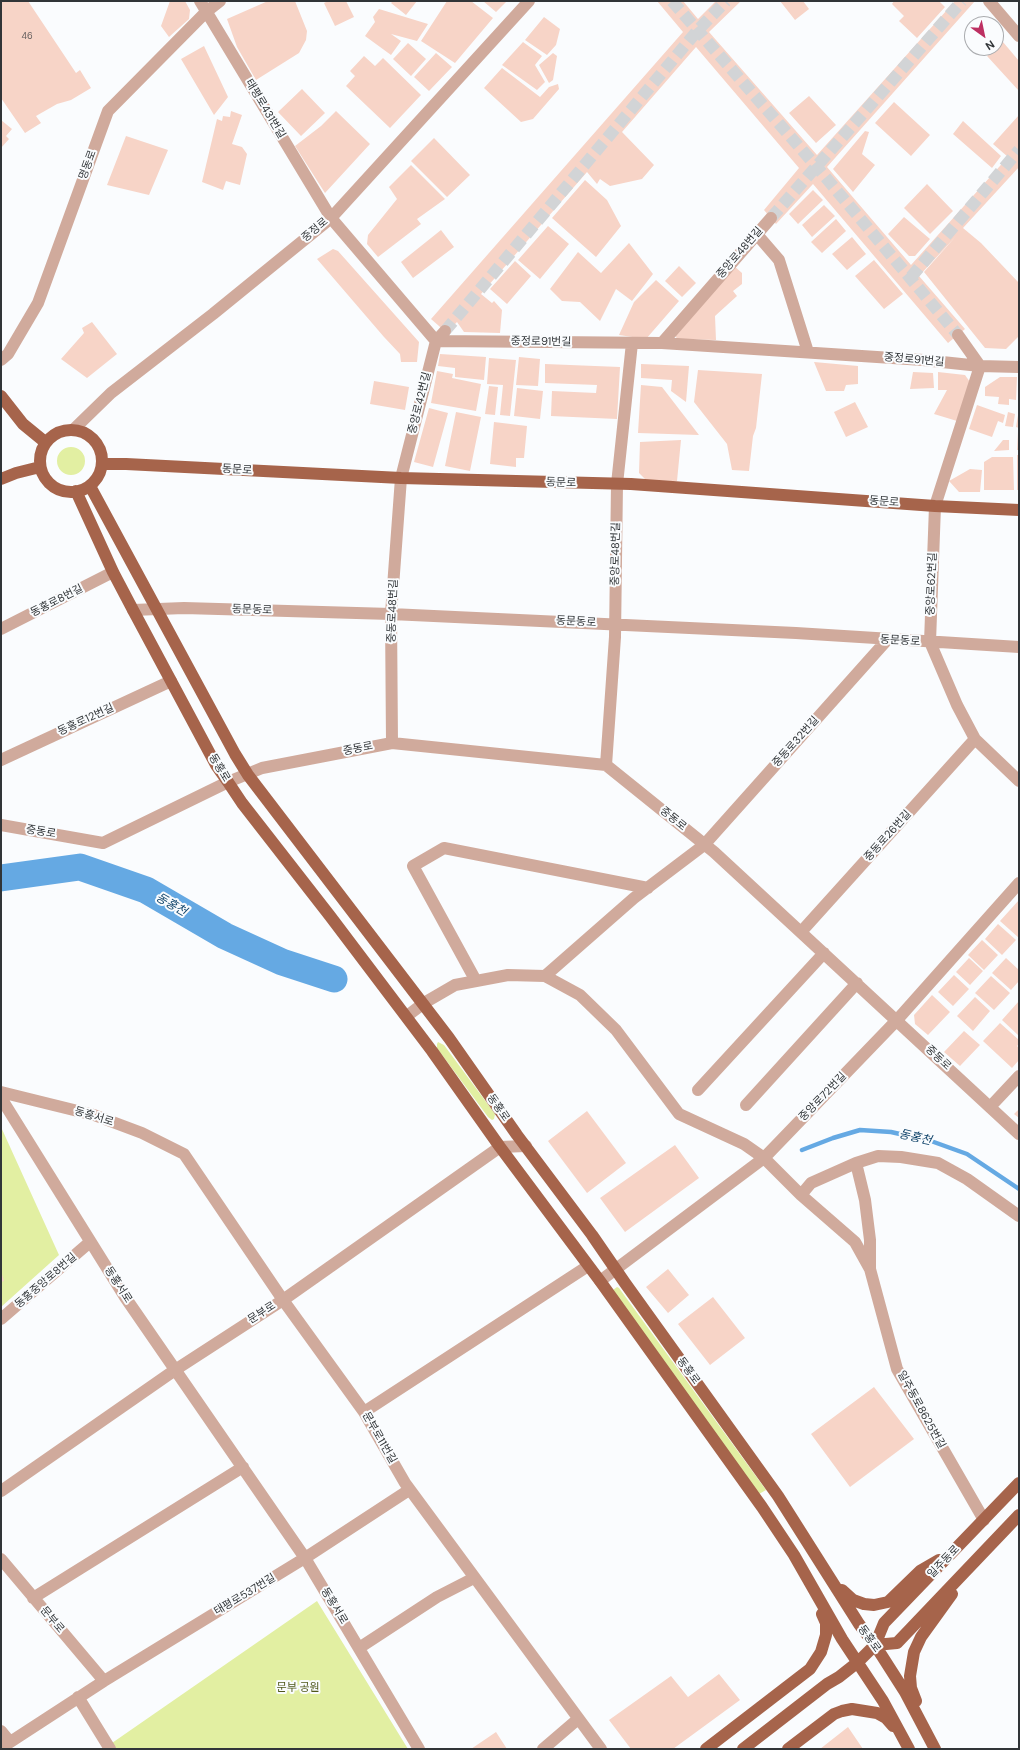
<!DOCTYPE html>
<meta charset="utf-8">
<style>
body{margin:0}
#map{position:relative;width:1020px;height:1750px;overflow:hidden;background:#fafcfe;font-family:"DM Sans",sans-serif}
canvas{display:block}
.frame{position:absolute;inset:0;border:2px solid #313538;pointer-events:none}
.north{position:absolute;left:964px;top:16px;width:40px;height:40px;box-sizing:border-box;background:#fafcfe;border:1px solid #aaacaf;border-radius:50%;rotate:147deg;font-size:11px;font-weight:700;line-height:16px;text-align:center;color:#313538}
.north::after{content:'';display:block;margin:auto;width:14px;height:18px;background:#bd3062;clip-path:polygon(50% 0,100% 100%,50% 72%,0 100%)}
</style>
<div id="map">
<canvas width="1020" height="1750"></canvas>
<div class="frame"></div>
<div class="north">N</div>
</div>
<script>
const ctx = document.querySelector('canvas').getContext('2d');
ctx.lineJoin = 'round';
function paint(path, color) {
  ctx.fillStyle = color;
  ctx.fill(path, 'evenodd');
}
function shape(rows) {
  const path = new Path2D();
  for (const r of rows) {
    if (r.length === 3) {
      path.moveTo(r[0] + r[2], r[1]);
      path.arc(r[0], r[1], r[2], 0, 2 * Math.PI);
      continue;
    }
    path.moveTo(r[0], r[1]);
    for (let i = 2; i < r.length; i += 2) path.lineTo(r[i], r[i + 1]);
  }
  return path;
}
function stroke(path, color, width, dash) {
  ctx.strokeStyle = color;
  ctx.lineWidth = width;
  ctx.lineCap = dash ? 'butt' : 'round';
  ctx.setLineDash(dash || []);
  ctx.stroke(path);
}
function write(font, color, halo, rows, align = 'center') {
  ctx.font = font + ' "DM Sans","Noto Sans KR",sans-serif';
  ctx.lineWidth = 4;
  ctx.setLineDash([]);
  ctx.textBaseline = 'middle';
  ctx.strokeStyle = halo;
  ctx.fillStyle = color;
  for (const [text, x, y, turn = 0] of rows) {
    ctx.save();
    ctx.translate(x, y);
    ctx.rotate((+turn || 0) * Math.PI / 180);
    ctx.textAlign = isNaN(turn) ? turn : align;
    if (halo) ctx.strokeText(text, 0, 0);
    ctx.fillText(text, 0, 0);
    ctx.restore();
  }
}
paint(shape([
 [71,461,14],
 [438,1042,444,1045,495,1114,494,1119,492,1120,488,1117,437,1048,437,1044],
 [1,1127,59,1255,1,1307],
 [617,1287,619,1288,766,1490,759,1494,613,1290],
 [317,1601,408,1749,116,1749,112,1743]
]), '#e2efa2');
stroke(shape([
 [802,1150,833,1138,860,1130,891,1132,931,1141,967,1154,1019,1189]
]), '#65a9e3', 4.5);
stroke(shape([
 [1,878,80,867,146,890,225,936,282,962,334,979]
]), '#65a9e3', 27);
paint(shape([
 [1,1,28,1,76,73,80,70,91,88,71,100,57,104,36,116,41,123,25,133,1,98],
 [170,1,185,1,190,10,189,19,169,37,161,26],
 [268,1,295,1,307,31,306,40,299,53,256,80,237,47,227,19],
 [328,1,346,1,354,17,335,26,324,3],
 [393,1,417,1,406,15,391,3],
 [447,1,471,1,493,18,455,63,421,41],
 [483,1,507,1,496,12],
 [657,1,683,1,698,19,716,1,741,1,709,32,817,155,955,1,975,1,827,167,911,265,1008,157,993,144,1019,115,1019,167,963,228,981,243,1019,283,1019,336,1006,349,985,348,924,272,957,235,919,276,965,329,948,343,813,184,776,224,764,210,799,168,696,47,622,132,654,165,642,179,610,186,600,179,597,184,587,172,481,294,492,303,494,301,502,310,500,333,464,332,457,322,447,333,431,319,683,32],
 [780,1,803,1,809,9,795,20],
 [894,1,939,1,945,7,917,38,899,21,904,16,892,4],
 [379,9,428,24,417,41,391,34,401,41,391,55,365,36,375,22,373,17],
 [544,17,560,29,556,45,547,55,525,40],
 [523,42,542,56,535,65,545,82,537,90,502,65],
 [1003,42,1019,61,1019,91,987,56],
 [408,43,426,59,411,76,393,59],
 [204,46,228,97,214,115,181,59],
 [436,53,452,67,429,91,414,77],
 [553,53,557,56,553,80,549,83,539,65],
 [364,56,375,66,383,58,421,95,390,128,346,86,355,76,350,71],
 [502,68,540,97,549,87,558,84,559,89,533,119,521,122,484,88],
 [302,89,325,113,301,136,278,112],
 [809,96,836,125,816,143,789,113],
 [894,102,930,135,911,156,875,123],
 [231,111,242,115,232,144,242,147,247,154,240,185,226,181,223,190,202,182,217,119,222,121,223,116,230,117],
 [336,111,370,144,325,193,295,146,321,126],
 [1,120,12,129,6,136,9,139,1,148],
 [963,121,1001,156,992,168,953,134],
 [865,131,869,132,862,154,875,165,853,192,833,169],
 [126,136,168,150,149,195,107,185],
 [434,138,470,175,447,197,411,161],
 [411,165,445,199,417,219,421,224,378,257,367,244,368,235,397,199,389,187],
 [585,180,607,200,621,226,596,257,552,218],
 [927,184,953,211,930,234,904,208],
 [813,190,823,200,798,224,789,214],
 [824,205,835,216,812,237,802,225],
 [904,217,930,239,915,256,909,256,888,234],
 [836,219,846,231,822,253,811,242],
 [548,226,569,244,540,279,518,260],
 [441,230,454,247,413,278,401,262],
 [852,237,866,254,847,270,832,254],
 [629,243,653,274,632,301,616,289,600,321,580,302,562,301,550,289,578,252,601,273],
 [333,249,338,251,419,342,417,362,401,362,400,354,384,337,317,259],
 [874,260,903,294,884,309,855,276],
 [515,261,531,276,507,304,490,289],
 [679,266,696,283,682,297,665,281],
 [734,266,742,273,742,284,733,291,737,296,715,316,716,340,677,339,675,335],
 [656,280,679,301,646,339,619,335,634,302],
 [92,322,117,354,87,378,61,359,84,333,82,328],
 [440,354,486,357,484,380,455,377,455,368,438,366],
 [519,357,540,359,538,386,516,385],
 [489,358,516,360,510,416,500,415,503,385,487,384],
 [814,362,858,366,858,384,846,385,844,391,826,391],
 [545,364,620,367,617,419,551,416,552,391,596,393,597,385,545,383],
 [641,364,689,366,686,402,671,391,672,380,641,378],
 [698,370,762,374,756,428,753,436,749,471,732,470,727,444,694,402],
 [437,371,453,374,452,378,481,384,476,411,431,403],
 [913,372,933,373,934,388,910,389],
 [938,372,965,375,970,382,957,421,934,414,947,390,938,390],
 [1000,377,1017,377,1016,400,1009,399,1009,405,998,404,999,397,985,396,985,387],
 [374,381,409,387,405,410,370,404],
 [641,385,662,387,699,435,638,433],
 [489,386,498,387,495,415,485,414],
 [517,388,543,391,540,419,514,416],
 [855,402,868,427,846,437,834,412],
 [977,405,1005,415,1003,423,998,421,992,437,969,429],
 [429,408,448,413,433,467,414,462],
 [456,412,481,417,470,471,445,466],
 [1008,412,1015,414,1013,427,1005,426],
 [1018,415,1019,415,1019,428,1016,427],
 [494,422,527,426,524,458,516,458,516,467,490,464],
 [1018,431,1019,431,1019,450,1017,450],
 [681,440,677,481,647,481,639,473,640,442],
 [1003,440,1009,440,1009,450,994,451],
 [1017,455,1019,455,1019,490,1017,490],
 [992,457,1013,457,1014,490,984,490,984,462],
 [970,469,982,470,980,492,959,492,949,481],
 [1019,900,1019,938,1000,921],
 [998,924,1016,940,1002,955,985,939],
 [982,940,998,955,984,970,968,955],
 [969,958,983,971,970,985,956,972],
 [1006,958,1019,970,1019,981,1011,990,992,973],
 [954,975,969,989,953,1006,938,992],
 [991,976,1010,993,994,1010,975,993],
 [932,995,950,1012,928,1035,915,1024,914,1015],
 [975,997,990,1011,973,1031,957,1016],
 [1019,1001,1019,1036,1002,1020],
 [1000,1023,1019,1040,1019,1044,1017,1046,1019,1048,1019,1060,1012,1068,983,1041],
 [964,1031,980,1045,960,1066,944,1052],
 [1019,1109,1019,1118,1014,1114],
 [587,1111,626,1163,587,1193,548,1141],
 [675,1145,699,1178,625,1232,600,1198],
 [668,1269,689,1295,668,1313,646,1287],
 [1,1271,4,1281,1,1282],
 [713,1297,745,1338,710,1365,678,1324],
 [874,1387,914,1439,850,1487,811,1434],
 [719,1674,740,1700,673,1749,631,1749,609,1720,671,1676,688,1697],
 [848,1727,863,1749,820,1749],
 [496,1732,507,1749,471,1749]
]), '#f7d4c7');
stroke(shape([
 [672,1,816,166,958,335],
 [771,218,962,1],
 [911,277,1019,150],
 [445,331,698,30,726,1]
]), '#d2d4d6', 12, [12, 6]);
stroke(shape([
 [200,1,331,218,436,341,662,343,923,360,980,366,1019,367],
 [989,1,1019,36],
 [756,235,760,238,779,260,808,352],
 [958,335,980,366,935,506,930,642,957,705,975,739,1019,781],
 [662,343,771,218],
 [1,360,8,354,38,303,108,111,206,12,220,1],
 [74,429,111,393,213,314,331,218,529,1],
 [133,610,184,608,391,614,796,633,1019,647],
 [1,629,113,572],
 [392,743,391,614,401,478,436,341,445,331],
 [1,760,171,681],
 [606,765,615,637,617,484,632,343],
 [1,825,103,843,228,782,262,768,392,743,606,765,714,852,1019,1134],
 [801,932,975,739],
 [545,976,634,898,704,845,887,640],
 [476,981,413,866,444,848,648,888],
 [407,1016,424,1003,455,985,508,975,545,976,580,995,616,1030,679,1114,744,1144,764,1158,801,1195,855,1242,870,1269,897,1369,984,1520],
 [698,1090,824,953],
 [1,1092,94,1115,142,1133,184,1154,283,1300,364,1412,405,1483,601,1749],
 [1,1098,125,1297,305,1558,419,1749],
 [746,1105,857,983],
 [990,1107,1019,1076],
 [856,1163,865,1200,870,1240,870,1268],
 [801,1195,811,1183,856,1163,878,1156,901,1157,938,1163,967,1179,1019,1216],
 [600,1281,764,1158,897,1020,1019,883],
 [1,1319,90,1242],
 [364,1412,588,1266],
 [1,1491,175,1370,283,1300,500,1147,526,1146],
 [1,1559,104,1681],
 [33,1598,243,1467],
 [359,1648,437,1597,474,1578],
 [78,1697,110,1749],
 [1,1731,10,1742],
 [1,1748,104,1681,305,1558,409,1490],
 [543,1749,578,1719]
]), '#d0aa9c', 12);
stroke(shape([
 [1,396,23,424,45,442],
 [71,461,31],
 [102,464,126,464,401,478,631,484,935,506,1019,510],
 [1,479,16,473,40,467],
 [90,486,235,754,248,775,449,1038,517,1135,592,1235,625,1283,778,1496,859,1624,875,1645,905,1692,935,1749],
 [76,491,113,572,133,610,216,765,228,782,242,803,330,916,432,1051,500,1147,600,1281,762,1507,794,1555,842,1639,883,1701,909,1749],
 [842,1590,853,1600,864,1604,874,1605,888,1602,920,1571,939,1560],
 [875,1645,897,1643,1019,1515],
 [916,1701,911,1688,910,1676,914,1652,921,1637,952,1594],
 [706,1749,810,1669,821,1652,826,1635,826,1623,822,1614],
 [743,1749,827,1684,839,1677,858,1662,875,1645,884,1623,1019,1483],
 [788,1749,834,1714,842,1711,852,1709,877,1713,886,1718,893,1726]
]), '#a6644b', 12);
write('9px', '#625d5c', null, [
 ["46",27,37]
]);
write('11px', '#313538', '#fafcfe', [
 ["태평로431번길",265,109,59],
 ["명동로",88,165,-70],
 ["중정로",315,230,-40],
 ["중앙로48번길",740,253,-49],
 ["중정로91번길",541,342,1],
 ["중정로91번길",914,360,5],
 ["중앙로42번길",420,403,-76],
 ["동문로",237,470,3],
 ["동문로",561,483,2],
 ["동문로",884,502,4],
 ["중앙로48번길",616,554,-89],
 ["중앙로62번길",932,584,-88],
 ["동홍로8번길",57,601,-27],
 ["동문동로",252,610,2],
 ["중동로48번길",393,611,-88],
 ["동문동로",576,622,3],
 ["동문동로",900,641,3],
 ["동홍로12번길",86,720,-25],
 ["중동로32번길",796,742,-48],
 ["중동로",358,749,-11],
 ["동홍로",219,768,59],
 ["중동로",673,819,39],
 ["중동로",41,832,9],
 ["중동로26번길",888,836,-48],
 ["중동로",938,1058,43],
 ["중앙로72번길",823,1097,-46],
 ["동홍로",498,1108,55],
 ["동흥서로",94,1117,17],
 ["동홍중앙로8번길",46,1281,-41],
 ["동홍서로",118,1285,57],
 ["문부로",262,1313,-33],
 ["동홍로",688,1371,54],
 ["일주동로8625번길",921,1410,61],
 ["문부로11번길",379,1438,60],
 ["일주동로",944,1562,-46],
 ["태평로537번길",245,1595,-31],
 ["동홍서로",334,1606,59],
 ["문부로",52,1620,50],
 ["동홍로",869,1639,54]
]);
write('11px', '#50581b', '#fafcfe', [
 ["문부 공원",298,1688]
]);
write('italic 12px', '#12456b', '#fafcfe', [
 ["동홍천",171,905,30],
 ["동홍천",915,1138,13]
]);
</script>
